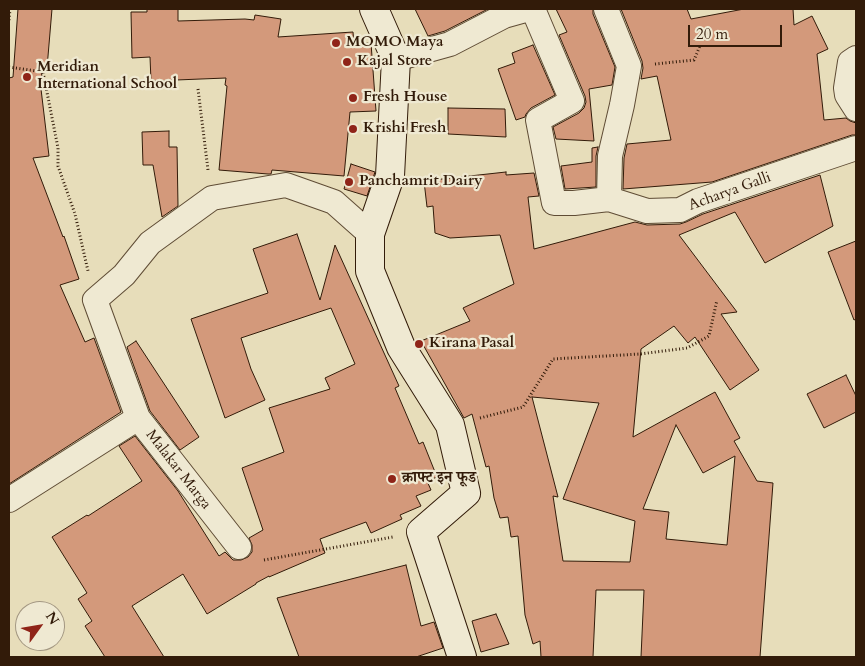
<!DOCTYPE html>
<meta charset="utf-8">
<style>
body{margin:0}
#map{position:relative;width:865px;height:666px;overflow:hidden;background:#e7ddba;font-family:Cardo,serif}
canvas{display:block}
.frame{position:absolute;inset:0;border:10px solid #321b09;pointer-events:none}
.north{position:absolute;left:15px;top:601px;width:50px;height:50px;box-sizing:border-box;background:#efe9d2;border:1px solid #a39782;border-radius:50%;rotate:58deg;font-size:14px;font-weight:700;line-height:20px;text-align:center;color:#321b09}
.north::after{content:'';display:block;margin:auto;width:18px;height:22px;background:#8f2418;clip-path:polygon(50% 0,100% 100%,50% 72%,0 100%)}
.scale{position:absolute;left:688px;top:25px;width:94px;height:22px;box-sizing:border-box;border:2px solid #321b09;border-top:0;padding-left:6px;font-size:15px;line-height:18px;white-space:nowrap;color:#321b09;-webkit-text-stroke:4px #efe9d2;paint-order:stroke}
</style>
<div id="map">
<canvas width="865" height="666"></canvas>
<div class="frame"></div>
<div class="north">N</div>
<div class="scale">20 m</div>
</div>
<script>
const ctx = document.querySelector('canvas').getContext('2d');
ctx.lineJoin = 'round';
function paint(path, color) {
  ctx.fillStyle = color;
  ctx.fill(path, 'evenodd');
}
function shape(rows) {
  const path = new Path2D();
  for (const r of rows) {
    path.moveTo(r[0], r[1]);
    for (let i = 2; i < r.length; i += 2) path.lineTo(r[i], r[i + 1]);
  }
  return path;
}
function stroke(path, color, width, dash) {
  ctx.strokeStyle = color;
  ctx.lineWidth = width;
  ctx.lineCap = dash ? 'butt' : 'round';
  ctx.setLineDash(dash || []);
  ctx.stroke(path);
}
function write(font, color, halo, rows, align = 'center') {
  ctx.font = font + ' Cardo,"Noto Serif Devanagari",serif';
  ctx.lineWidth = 4.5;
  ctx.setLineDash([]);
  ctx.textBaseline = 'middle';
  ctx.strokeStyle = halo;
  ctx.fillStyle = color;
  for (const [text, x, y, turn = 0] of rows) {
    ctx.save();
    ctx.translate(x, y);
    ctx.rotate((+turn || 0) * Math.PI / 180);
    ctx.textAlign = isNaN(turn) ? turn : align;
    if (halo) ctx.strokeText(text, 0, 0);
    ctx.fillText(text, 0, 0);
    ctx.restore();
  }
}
const building = shape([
 [18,9,52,9,47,68,41,67,43,89,41,89,49,156,33,158,63,237,64,236,79,279,60,285,85,342,94,338,121,412,9,484,9,78,13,77,18,9],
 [147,9,178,9,178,21,245,19,254,20,255,15,281,19,278,37,353,32,354,44,371,43,376,111,350,112,344,176,272,170,271,174,268,174,219,170,227,86,225,85,226,78,151,81,150,57,132,58,131,12,147,12,147,9],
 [415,9,488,9,445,31,428,36,415,9],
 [556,9,593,9,593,14,615,67,612,85,589,89,594,141,556,139,553,127,579,113,584,108,586,102,585,96,559,35,567,32,556,9],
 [621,9,687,9,691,19,744,9,793,9,794,25,812,16,828,49,817,54,824,120,846,118,850,121,856,123,856,135,852,135,712,182,623,189,624,158,627,144,671,140,657,76,641,79,643,68,642,61,621,9],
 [533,45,555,95,531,108,526,114,525,117,516,120,498,69,515,63,512,53,533,45],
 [448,108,505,109,506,137,448,134,448,108],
 [169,131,169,147,177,147,178,206,162,217,153,165,143,165,142,132,169,131],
 [598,147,596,156,596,187,565,189,561,166,592,162,592,148,598,147],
 [351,164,375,172,367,196,344,189,351,164],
 [506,172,506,175,534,173,539,196,528,197,534,249,635,222,647,225,680,224,686,222,703,214,820,175,833,226,765,263,735,212,679,235,737,312,721,314,759,370,730,390,695,337,688,343,674,326,641,349,633,437,715,392,740,438,734,441,757,481,773,483,760,657,641,657,644,590,596,590,593,657,541,657,540,641,533,644,525,615,518,536,511,537,508,517,500,518,494,498,489,466,486,467,472,414,464,418,421,341,470,321,463,308,514,284,500,235,450,238,435,233,433,206,427,207,424,181,506,172],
 [532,397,599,403,563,499,635,521,630,562,563,561,553,496,558,497,532,397],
 [676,425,703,473,735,456,727,545,666,539,669,512,643,509,676,425],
 [297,234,320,300,335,245,399,386,395,388,419,444,423,442,437,477,427,481,431,490,416,496,421,506,400,515,402,519,371,533,366,522,320,539,325,553,269,577,269,576,256,583,256,584,207,614,183,574,132,606,164,657,105,657,85,626,92,621,78,599,87,593,52,537,87,515,88,516,142,481,119,446,135,436,178,491,219,556,225,552,233,560,241,560,248,557,252,552,252,545,249,538,263,530,242,468,284,452,269,408,330,389,325,378,355,364,331,308,241,338,251,369,265,400,225,418,191,319,268,293,253,249,297,234],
 [856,241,856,319,854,320,828,252,856,241],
 [136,341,199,437,180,450,150,411,127,347,136,341],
 [846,375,856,396,856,412,824,428,807,394,846,375],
 [406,565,421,626,434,622,443,648,416,657,299,657,277,598,406,565],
 [496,614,509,644,481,652,472,621,496,614]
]);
paint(building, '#d3997b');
stroke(building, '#321b09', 1);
const street = shape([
 [533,9,572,101,538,120,554,203,574,203,609,199,647,211,680,210,698,201,856,148],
 [606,9,629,66,622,105,610,156,609,199],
 [856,58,850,62,846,88,847,95,856,109],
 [396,59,450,44,504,16,529,9],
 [138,418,95,300,124,275,150,243,212,198,286,185,334,202,370,234],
 [9,500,138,418,239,547]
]);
const secondary = shape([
 [374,9,396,59,390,176,370,234,370,271,401,347,450,425,466,493,421,532,462,657]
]);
stroke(street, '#5f4c35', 26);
stroke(secondary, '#321b09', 30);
stroke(shape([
 [9,20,10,9],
 [655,64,694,60,700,46],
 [9,67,43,72,58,148,58,166,75,214,88,271],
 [198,89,208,170],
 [480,418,523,407,553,359,640,354,687,348,709,336,717,300],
 [264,560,393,537]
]), '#321b09', 3, [1, 2.5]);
stroke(street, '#efe9d2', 24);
stroke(secondary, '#efe9d2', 28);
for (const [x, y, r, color] of [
 [336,43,5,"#8f2418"],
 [347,62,5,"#8f2418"],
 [27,77,5,"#8f2418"],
 [353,98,5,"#8f2418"],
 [353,129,5,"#8f2418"],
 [349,182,5,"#8f2418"],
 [419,344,5,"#8f2418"],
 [392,479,5,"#8f2418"]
]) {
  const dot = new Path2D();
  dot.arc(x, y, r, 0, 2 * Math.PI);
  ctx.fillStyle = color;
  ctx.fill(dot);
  stroke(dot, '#efe9d2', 2);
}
write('bold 15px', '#321b09', '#efe9d2', [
 ["MOMO Maya",346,43],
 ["Kajal Store",357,62],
 ["Meridian",37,68],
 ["International School",37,85],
 ["Fresh House",363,98],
 ["Krishi Fresh",363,129],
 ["Panchamrit Dairy",359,182],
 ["Kirana Pasal",429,344],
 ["क्राफ्ट इन फूड",402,479]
], 'left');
write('15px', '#321b09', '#efe9d2', [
 ["Acharya Galli",730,192,-20],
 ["Malakar Marga",178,470,52]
]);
</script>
